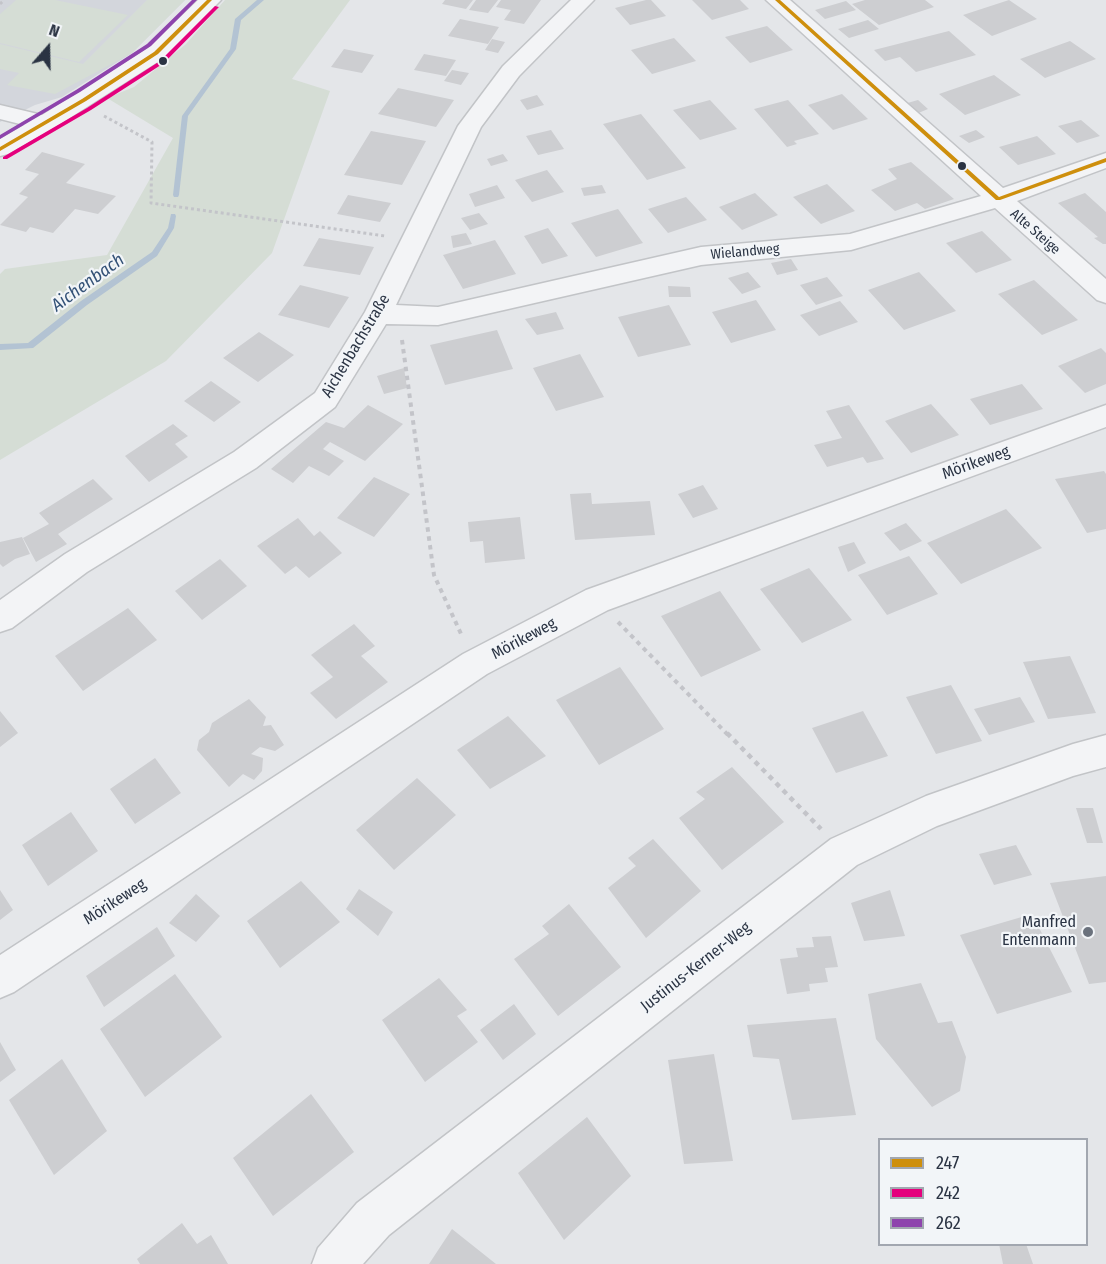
<!DOCTYPE html>
<meta charset="utf-8">
<style>
body{margin:0}
#map{position:relative;width:1106px;height:1264px;overflow:hidden;background:#e4e6e9;font-family:"Fira Sans Condensed",sans-serif}
canvas{display:block}
.legend{position:absolute;left:878px;top:1138px;width:210px;height:108px;box-sizing:border-box;background:#f2f5f8;border:2px solid #a2a7b0;margin:0;padding:8px 10px;list-style:none;font-size:18px;color:#2a3343}
.legend li{display:flex;align-items:center;gap:12px;height:30px}
.legend b{width:30px;border:2px solid #a2a7b0}
.north{position:absolute;left:18px;top:18px;width:60px;height:60px;-webkit-text-stroke:4px #f2f5f8;paint-order:stroke;rotate:20deg;font-size:16px;font-weight:700;line-height:24px;text-align:center;color:#2a3343}
.north::after{content:'';display:block;margin:auto;width:21px;height:27px;background:#2a3343;clip-path:polygon(50% 0,100% 100%,50% 72%,0 100%)}
</style>
<div id="map">
<canvas width="1106" height="1264"></canvas>
<ul class="legend">
<li><b style="height:8px;background:#ce8f0d"></b>247</li>
<li><b style="height:8px;background:#e5007d"></b>242</li>
<li><b style="height:8px;background:#8e44ad"></b>262</li>
</ul>
<div class="north">N</div>
</div>
<script>
const ctx = document.querySelector('canvas').getContext('2d');
ctx.lineJoin = 'round';
function paint(path, color) {
  ctx.fillStyle = color;
  ctx.fill(path, 'evenodd');
}
function shape(rows) {
  const path = new Path2D();
  for (const r of rows) {
    path.moveTo(r[0], r[1]);
    for (let i = 2; i < r.length; i += 2) path.lineTo(r[i], r[i + 1]);
  }
  return path;
}
function stroke(path, color, width, dash) {
  ctx.strokeStyle = color;
  ctx.lineWidth = width;
  ctx.lineCap = dash ? 'butt' : 'round';
  ctx.setLineDash(dash || []);
  ctx.stroke(path);
}
function write(font, color, halo, rows, align = 'center') {
  ctx.font = font + ' "Fira Sans Condensed",sans-serif';
  ctx.lineWidth = 4.5;
  ctx.setLineDash([]);
  ctx.textBaseline = 'middle';
  ctx.strokeStyle = halo;
  ctx.fillStyle = color;
  for (const [text, x, y, turn = 0] of rows) {
    ctx.save();
    ctx.translate(x, y);
    ctx.rotate((+turn || 0) * Math.PI / 180);
    ctx.textAlign = isNaN(turn) ? turn : align;
    if (halo) ctx.strokeText(text, 0, 0);
    ctx.fillText(text, 0, 0);
    ctx.restore();
  }
}
paint(shape([
 [0,0,185,0,132,53,62,97,35,105,0,122]
]), '#d3d6dc');
paint(shape([
 [16,0,55,0,128,15,79,62,0,43,0,14],
 [147,0,185,0,132,53,55,94,7,85,19,73,0,69,0,44,83,64],
 [225,0,350,0,292,79,330,91,272,253,166,361,0,460,0,274,5,269,107,255,173,138,107,98,134,87,186,44]
]), '#d5ddd5');
paint(shape([
 [257,0,264,0,241,20,236,49,188,116,179,195,178,197,174,197,173,195,182,116,230,49,235,19,257,0],
 [171,214,175,214,176,216,174,228,157,256,87,305,33,348,0,350,0,344,28,343,81,301,152,252,168,228,171,214]
]), '#b3c3d3');
paint(shape([
 [445,0,473,0,466,9,442,4],
 [476,0,498,0,488,13,469,10],
 [501,0,541,0,524,24,504,20,511,10,496,7],
 [646,0,651,0,666,16,630,25,615,8],
 [692,0,740,0,749,9,712,20],
 [865,0,925,0,934,7,879,25,852,4],
 [1009,0,1037,19,992,36,963,15],
 [846,1,856,10,825,19,815,10],
 [460,19,499,27,488,44,448,36],
 [868,20,879,29,849,38,838,29],
 [767,26,793,50,750,63,725,37],
 [949,31,976,55,916,72,900,57,885,61,874,50],
 [674,38,696,61,652,74,631,50],
 [492,39,505,42,498,53,485,50],
 [1070,41,1096,59,1045,78,1020,59],
 [344,49,374,55,362,73,331,67],
 [424,54,456,60,446,76,414,70],
 [452,70,469,73,461,85,444,81],
 [994,75,1021,95,965,115,939,94],
 [398,88,454,100,436,127,378,114],
 [842,94,868,119,833,130,808,105],
 [537,95,544,105,527,110,520,100],
 [710,100,737,129,700,140,673,110],
 [788,100,819,134,794,141,797,144,787,147,754,109],
 [918,100,928,109,916,114,904,104],
 [641,114,686,168,647,180,603,124],
 [1081,120,1100,136,1077,143,1058,126],
 [551,130,564,149,538,155,526,136],
 [976,130,985,137,969,143,959,136],
 [371,131,426,141,402,185,344,175],
 [1037,136,1056,154,1018,165,999,147],
 [42,152,85,164,66,183,116,196,98,214,75,209,53,233,30,227,26,232,0,225,28,197,19,194,39,174,25,170],
 [503,154,508,161,491,166,487,159],
 [911,162,954,199,925,209,917,203,895,211,871,190,897,179,888,169],
 [547,170,564,192,532,202,515,180],
 [827,184,855,211,821,224,793,197],
 [497,185,505,198,475,207,469,194],
 [602,185,606,193,584,196,581,188],
 [755,193,778,215,742,230,719,207],
 [1085,193,1106,212,1106,244,1103,244,1094,238,1098,237,1058,203],
 [348,195,391,203,380,222,337,214],
 [686,197,707,220,668,233,648,209],
 [618,209,643,243,596,257,571,223],
 [479,213,488,224,470,230,461,218],
 [548,228,568,256,542,264,524,236],
 [982,231,1012,260,976,273,946,243],
 [466,233,472,244,453,248,451,236],
 [319,238,374,247,360,275,303,266],
 [495,240,516,274,463,289,443,255],
 [791,259,798,270,777,275,771,263],
 [748,272,761,287,742,294,728,278],
 [919,272,956,311,904,330,868,290],
 [827,277,843,296,816,305,800,285],
 [1034,280,1078,320,1042,335,998,294],
 [300,285,349,297,329,328,278,315],
 [668,286,690,287,691,297,669,297],
 [756,300,776,330,731,343,712,312],
 [840,301,858,322,819,336,800,315],
 [669,305,691,345,638,357,618,317],
 [556,312,564,329,537,335,525,319],
 [497,330,513,369,445,385,430,345],
 [259,332,294,355,258,382,223,358],
 [1101,348,1106,353,1106,384,1085,393,1058,366],
 [580,354,604,397,556,411,533,368],
 [404,368,407,388,384,394,377,376],
 [211,381,241,402,214,422,184,401],
 [1022,384,1043,409,990,425,970,399],
 [931,404,959,435,911,453,885,421],
 [368,405,403,424,365,461,330,442,323,449,344,461,329,476,309,466,293,483,271,469,326,422,344,428],
 [849,405,884,459,867,463,863,457,827,467,814,445,842,438,826,411],
 [173,424,188,436,175,444,188,457,149,482,125,456],
 [1104,471,1106,474,1106,529,1087,533,1055,479],
 [374,477,410,494,374,537,337,518],
 [93,479,113,499,58,534,67,544,36,562,23,538,49,524,39,513],
 [703,485,718,509,693,518,678,494],
 [591,493,592,504,650,501,655,535,575,540,570,494],
 [1006,509,1042,548,961,584,927,543],
 [520,517,525,559,485,563,483,541,470,542,468,522],
 [298,518,314,536,320,531,342,553,309,578,296,566,285,574,257,546],
 [906,523,922,541,900,551,884,533],
 [22,537,30,554,15,559,3,567,0,564,0,542],
 [854,542,866,563,848,572,838,547],
 [909,556,938,594,887,615,858,575],
 [220,559,247,586,202,620,175,591],
 [809,568,852,620,802,643,760,589],
 [720,591,761,650,701,677,661,616],
 [128,608,157,640,83,691,55,656],
 [354,624,375,646,361,656,388,682,336,719,310,693,333,677,311,655],
 [1070,656,1096,713,1048,719,1023,662],
 [620,667,664,729,599,765,556,700],
 [951,685,982,741,936,754,906,697],
 [1020,697,1035,722,989,735,974,709],
 [249,699,266,717,263,726,271,725,284,745,275,751,260,747,251,754,263,758,262,771,254,780,243,774,229,787,197,750,199,740,209,732,212,723],
 [0,711,18,733,0,747],
 [863,711,888,756,836,773,812,728],
 [508,716,546,756,490,789,457,750],
 [155,758,181,793,135,824,110,789],
 [732,767,784,822,722,870,679,818,705,799,696,792],
 [417,778,456,815,394,870,356,830],
 [1076,808,1093,808,1103,843,1087,843],
 [71,812,98,851,48,886,22,845],
 [653,839,701,891,646,938,608,888,636,866,628,858],
 [1016,845,1032,875,994,885,979,854],
 [1106,876,1106,982,1089,984,1050,883],
 [301,881,340,922,280,968,247,921],
 [359,889,393,912,378,936,346,909],
 [0,890,13,910,0,920],
 [890,890,905,936,864,941,851,903],
 [196,894,220,916,196,942,169,923],
 [569,904,621,967,558,1016,514,959,549,934,542,926],
 [1032,914,1072,992,997,1014,960,935],
 [157,927,175,956,104,1007,86,976],
 [831,936,838,967,825,968,828,982,809,984,810,991,787,994,780,959,798,957,796,948,814,947,812,937],
 [175,974,222,1037,145,1097,100,1029],
 [439,978,467,1010,457,1016,478,1042,425,1082,382,1020],
 [921,983,938,1023,952,1021,966,1057,960,1091,932,1107,876,1039,868,994],
 [514,1004,536,1034,503,1060,480,1030],
 [836,1018,856,1115,792,1120,779,1059,753,1057,747,1025],
 [0,1042,16,1070,0,1082],
 [714,1054,733,1161,684,1164,668,1060],
 [62,1059,107,1131,54,1175,9,1100],
 [311,1094,354,1152,273,1216,233,1158],
 [587,1117,631,1176,564,1240,518,1173],
 [182,1223,197,1244,211,1235,228,1264,140,1264,137,1259],
 [452,1229,496,1264,429,1264],
 [999,1244,1026,1244,1033,1264,1003,1264]
]), '#cdced1');
const minor = shape([
 [198,0,221,0,164,58,54,128,8,154,0,156,0,139,24,125,0,119,0,105,42,115,148,48,198,0],
 [571,0,594,0,519,76,481,127,396,305,438,307,701,247,850,234,981,196,766,0,790,0,1003,188,1106,153,1106,168,1017,201,1106,279,1106,303,1097,300,995,208,851,250,701,265,438,325,386,324,335,407,256,468,87,572,12,628,0,632,0,600,65,554,234,452,315,393,365,312,458,126,503,66,571,0],
 [1106,405,1106,427,608,610,487,674,14,992,0,998,0,955,463,654,586,590,1106,405],
 [1106,735,1106,767,1073,776,937,826,857,865,389,1235,363,1264,312,1264,318,1248,357,1203,831,839,926,796,1073,744,1106,735]
]);
stroke(minor, '#c2c4c7', 3);
stroke(shape([
 [0,4,4,0],
 [104,116,152,142,151,203,385,236]
]), '#c3c4c9', 3, [3, 3]);
stroke(shape([
 [402,340,434,575,462,636],
 [618,622,728,735]
]), '#c3c4c9', 4, [4.5, 4.5]);
stroke(shape([
 [727,733,821,829]
]), '#c3c4c9', 4.5, [5, 5]);
paint(minor, '#f3f4f6');
paint(shape([
 [207,0,212,0,158,54,86,101,0,151,0,147,82,99,154,52,207,0],
 [775,0,780,0,999,197,1106,158,1106,162,1000,200,996,200,775,0]
]), '#ce8f0d');
paint(shape([
 [215,6,219,7,164,63,91,110,7,159,3,159,3,157,87,108,160,61,215,6]
]), '#e5007d');
paint(shape([
 [192,0,197,0,151,46,80,92,0,139,0,135,76,90,147,44,192,0]
]), '#8e44ad');
for (const [x, y, r, color] of [
 [163,61,5,"#2a3343"],
 [962,166,5,"#2a3343"],
 [1088,932,6,"#6b727d"]
]) {
  const dot = new Path2D();
  dot.arc(x, y, r, 0, 2 * Math.PI);
  ctx.fillStyle = color;
  ctx.fill(dot);
  stroke(dot, '#f2f5f8', 2);
}
write('14px', '#2a3343', '#f2f5f8', [
 ["Alte Steige",1035,232,41],
 ["Wielandweg",745,252,-5]
]);
write('16px', '#2a3343', '#f2f5f8', [
 ["Aichenbachstraße",356,346,-59],
 ["Mörikeweg",976,463,-20],
 ["Mörikeweg",524,639,-28],
 ["Mörikeweg",115,902,-33],
 ["Justinus-Kerner-Weg",696,967,-38]
]);
write('16px', '#2a3343', '#f2f5f8', [
 ["Manfred",1076,923],
 ["Entenmann",1076,941]
], 'right');
write('italic 18px', '#345277', '#f2f5f8', [
 ["Aichenbach",88,283,-36]
]);
</script>
